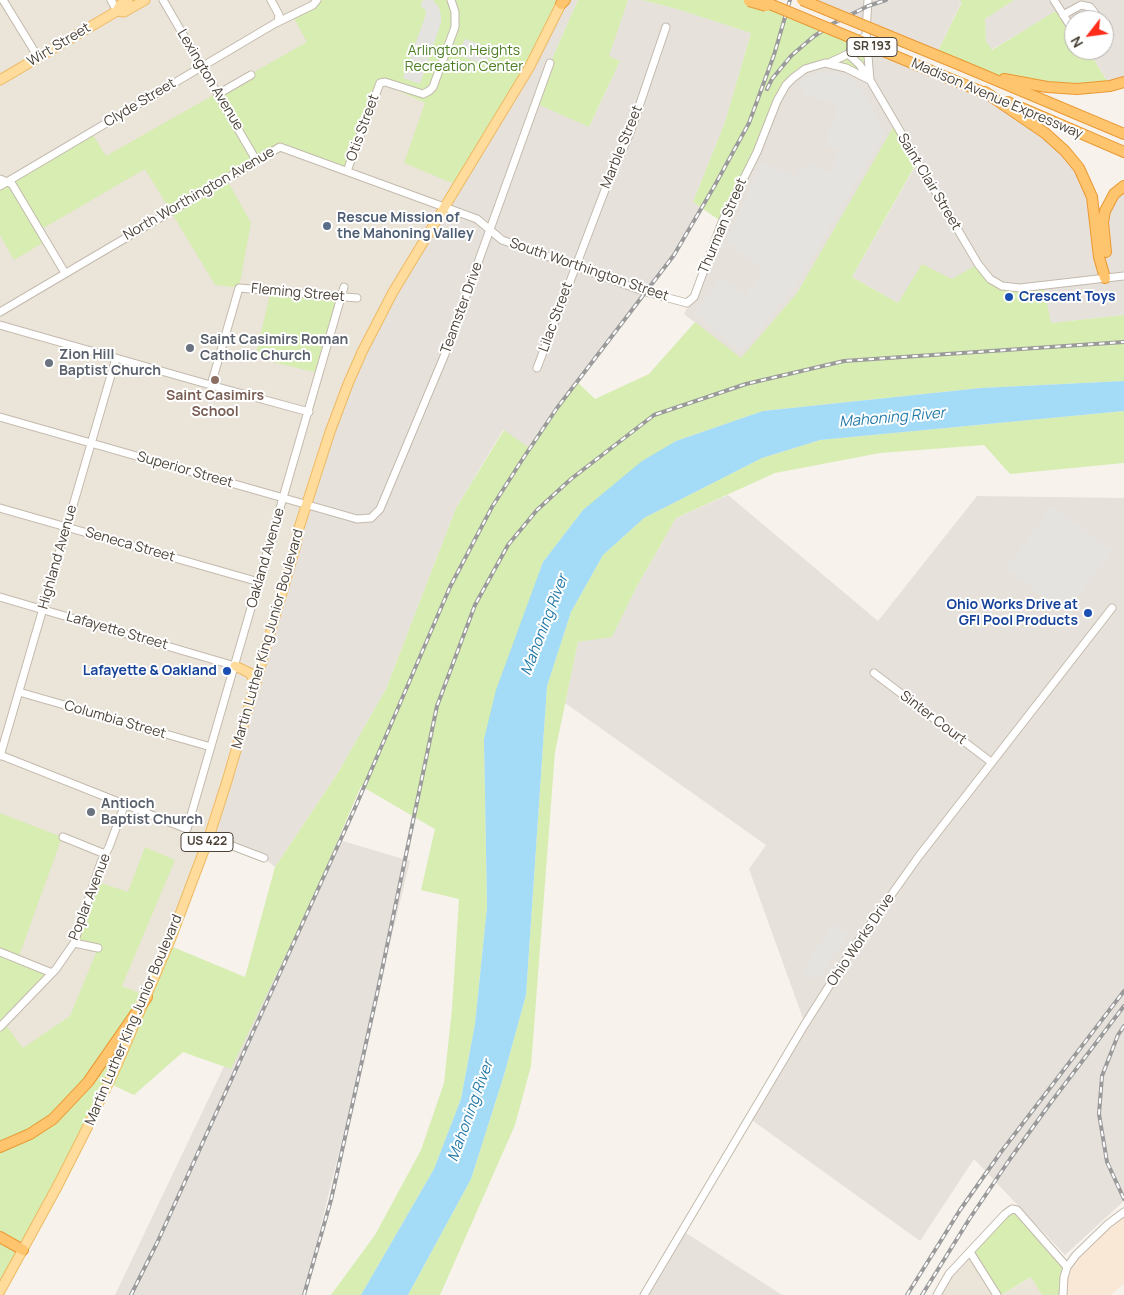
<!DOCTYPE html>
<style>
body{margin:0}
#map{position:relative;width:1124px;height:1295px;overflow:hidden;background:#f7f2eb;font-family:Manrope,sans-serif}
canvas{display:block}
.north{position:absolute;left:1064px;top:10px;width:50px;height:50px;box-sizing:border-box;background:#fff;border:1px solid #b7b4af;border-radius:50%;rotate:240deg;font-size:14px;font-weight:700;line-height:20px;text-align:center;color:#4c4338}
.north::after{content:'';display:block;margin:auto;width:18px;height:22px;background:#ff2c1a;clip-path:polygon(50% 0,100% 100%,50% 72%,0 100%)}
</style>
<div id="map">
<canvas width="1124" height="1295"></canvas>
<div class="north">N</div>
</div>
<script>
const ctx = document.querySelector('canvas').getContext('2d');
ctx.lineJoin = 'round';
function paint(path, color) {
  ctx.fillStyle = color;
  ctx.fill(path, 'evenodd');
}
function shape(rows) {
  const path = new Path2D();
  for (const r of rows) {
    path.moveTo(r[0], r[1]);
    for (let i = 2; i < r.length; i += 2) path.lineTo(r[i], r[i + 1]);
  }
  return path;
}
function stroke(path, color, width, dash) {
  ctx.strokeStyle = color;
  ctx.lineWidth = width;
  ctx.lineCap = dash ? 'butt' : 'round';
  ctx.setLineDash(dash || []);
  ctx.stroke(path);
}
function write(font, color, halo, rows, align = 'center') {
  ctx.font = font + ' Manrope,sans-serif';
  ctx.lineWidth = 4;
  ctx.setLineDash([]);
  ctx.textBaseline = 'middle';
  ctx.strokeStyle = halo;
  ctx.fillStyle = color;
  for (const [text, x, y, turn = 0] of rows) {
    ctx.save();
    ctx.translate(x, y);
    ctx.rotate((+turn || 0) * Math.PI / 180);
    ctx.textAlign = isNaN(turn) ? turn : align;
    if (halo) ctx.strokeText(text, 0, 0);
    ctx.fillText(text, 0, 0);
    ctx.restore();
  }
}
paint(shape([
 [0,0,317,0,380,83,425,103,457,185,227,781,147,997,122,986,99,948,70,1016,23,1049,4,1023,0,1027],
 [970,1252,997,1295,937,1295],
 [1032,1277,1042,1295,1001,1295]
]), '#ebe4d9');
paint(shape([
 [1124,1212,1124,1284,1110,1295,1063,1295,1067,1267]
]), '#f9e8d6');
paint(shape([
 [565,0,578,0,545,75,589,127,620,61,608,56,628,0,642,0,677,9,751,33,725,122,693,202,702,209,676,251,647,292,602,350,562,398,528,447,503,430,456,508,386,689,339,771,275,867,264,858,209,837,297,537,362,352],
 [802,0,959,0,962,1,936,55],
 [1014,0,1124,0,1124,82,1110,86,1088,50,1104,50,1104,20,1074,20,1074,32,1059,10,991,50,986,41,985,19],
 [868,45,985,92,1045,133,1083,175,1105,275,1103,222,1124,186,1124,315,1051,323,1020,288,952,279,898,303,852,277,917,163,895,125,797,293,741,359,684,314,691,301,777,101,793,78],
 [728,495,878,621,977,496,1124,498,1124,1201,1065,1255,974,1159,920,1241,749,1118,805,1024,749,869,766,845,565,703,578,642,612,636,636,588,676,518],
 [333,838,410,861,304,1295,115,1295],
 [683,1231,782,1295,644,1295]
]), '#e7e1dc');
paint(shape([
 [317,0,558,0,557,12,457,185,404,163,425,103,381,83,347,171,280,147,226,178,251,223,239,288,216,285,214,283,145,169,40,230,46,241,14,260,0,235,0,186,91,132,106,156,307,42,292,15],
 [578,0,628,0,609,56,620,61,589,127,535,103,545,75],
 [642,0,746,0,859,42,866,32,870,80,846,68,813,66,786,85,722,222,693,202,725,122,751,33,677,9],
 [959,0,1014,0,985,19,986,41,992,50,1059,9,1074,32,1074,50,1088,50,1110,86,1089,88,982,75,936,55,962,2],
 [895,124,917,162,852,277,898,303,922,264,952,279,978,264,1002,286,1043,284,1051,323,1124,315,1124,381,981,388,763,411,676,441,583,510,543,562,484,739,487,907,475,1024,461,1099,434,1169,361,1295,331,1295,375,1235,421,1150,444,1083,452,1009,459,899,421,890,435,829,361,786,312,900,231,1069,183,1052,134,1095,108,1083,0,1291,0,1151,50,1116,32,1128,0,1143,0,813,62,837,18,959,52,973,4,1023,23,1048,70,1016,98,948,74,943,95,881,128,892,145,847,175,860,122,986,147,996,168,945,245,977,275,867,339,771,386,689,456,508,504,430,528,447,562,398,576,381,595,399,649,374,695,322,741,358,797,293],
 [271,290,341,297,319,373,255,358],
 [1124,411,1124,463,1010,474,984,445,880,453,775,473,676,518,636,588,612,637,578,642,555,752,531,1066,515,1125,440,1295,408,1295,471,1179,504,1075,526,995,547,686,571,612,603,555,644,518,762,458,820,440],
 [1012,1209,1067,1267,1063,1295,1042,1295,1031,1277,1001,1295,997,1295,970,1252]
]), '#d7edb2');
paint(shape([
 [423,0,433,0,439,7,441,16,441,23,420,84,403,78,426,14,425,9,420,6],
 [465,39,492,48,490,56,485,65,459,55,460,49],
 [821,73,841,74,853,80,865,95,884,134,796,285,742,352,694,313,722,277,745,296,765,271,726,241,762,162,796,177,799,169,803,170,806,164,831,172,839,150,825,145,838,105,804,93,800,82,812,75],
 [1052,506,1112,551,1065,613,1006,568],
 [833,924,848,934,817,981,802,971]
]), '#e5e3e0');
paint(shape([
 [1124,381,1124,411,820,440,762,458,644,518,603,555,571,612,547,686,526,995,504,1075,471,1179,408,1295,361,1295,434,1169,461,1099,475,1024,487,907,484,739,496,690,543,562,583,510,642,461,676,441,763,411,981,388]
]), '#a4dbf7');
const minor = shape([
 [3,0,38,57],
 [111,0,117,11],
 [163,0,256,160],
 [868,0,866,32,870,80],
 [1054,0,1074,32],
 [1063,15,1081,5,1090,7,1098,17,1096,20],
 [278,22,313,5,317,0],
 [848,54,859,64,870,80,978,264,990,279,1002,286,1020,288,1124,276],
 [829,63,848,54,862,38],
 [218,94,251,75],
 [347,171,380,83,385,82,423,94,429,91,433,87,455,27,455,12,451,0],
 [0,179,12,184,65,273],
 [0,186,274,24,278,22,279,15,271,0],
 [0,312,280,147,477,219,502,240,646,292,687,303,694,297,722,222,757,152,777,101,786,85,793,78,805,69,825,63,846,68,870,80],
 [0,325,221,388,309,412],
 [537,368,608,182,630,133,666,27],
 [211,385,239,288,357,298],
 [0,417,357,519,371,518,380,509,445,354,550,63],
 [0,508,259,582],
 [0,597,235,666],
 [874,673,991,762],
 [19,692,211,747],
 [0,755,187,829,344,287],
 [0,756,116,358],
 [63,837,105,854],
 [209,837,264,858],
 [74,943,98,948],
 [0,952,52,973],
 [0,1027,56,969,74,943,101,862,109,847,125,804],
 [970,1252,997,1295],
 [644,1295,805,1024,852,950,919,856,1112,608],
 [937,1295,949,1274,1005,1214,1012,1209,1017,1210,1067,1267],
 [1063,1295,1064,1277,1067,1267,1076,1255,1108,1224,1124,1212]
]);
const major = shape([
 [117,11,120,5,128,0],
 [0,80,117,11,124,12,145,0],
 [235,666,250,673,256,684],
 [0,1291,57,1187,88,1126,116,1067,171,938,209,837,227,781,296,545,298,531,330,432,348,384,362,352,393,292,529,68,563,0]
]);
const highway = shape([
 [561,4,565,0],
 [960,65,1124,134],
 [1004,79,1047,87,1077,89,1110,86,1124,82],
 [953,80,990,95],
 [985,92,1045,133,1065,151,1079,168,1092,197,1099,257,1105,278],
 [1008,102,1124,152],
 [1106,252,1103,222,1105,211,1114,194,1124,186],
 [0,1147,30,1134,53,1119,88,1082,147,997],
 [0,1237,23,1250]
]);
stroke(minor, '#c3baad', 9);
stroke(major, '#eeba62', 11);
stroke(highway, '#ea9932', 12);
stroke(minor, '#fff', 7);
stroke(major, '#ffdc9c', 9);
stroke(highway, '#ffc46e', 10);
const rail = shape([
 [767,89,772,79,791,56,813,37,834,23,868,6,886,0],
 [1124,1026,1118,1035,1102,1076,1099,1114,1107,1162,1124,1199],
 [131,1295,157,1243,355,808,450,587,492,507,522,460,557,408,674,255,715,185,749,123,774,55,790,0],
 [304,1295,331,1200,377,994,437,706,475,605,508,545,537,510,571,479,654,415,746,384,844,361,1124,342],
 [907,1295,960,1210,1001,1152,1124,991],
 [922,1295,970,1218,1010,1159,1049,1105,1124,1006]
]);
stroke(rail, '#9a9a9a', 4);
stroke(rail, '#fff', 2, [5.5]);
const highwayBridge = shape([
 [760,0,953,80],
 [802,0,960,65],
 [749,1,766,6]
]);
stroke(highwayBridge, '#ea9932', 12, []);
stroke(highwayBridge, '#ffc46e', 10);
for (const [x, y, r, color] of [
 [327,226,5,"#5c6f8a"],
 [1009,297,5,"#1a4fb4"],
 [190,348,5,"#6b7280"],
 [49,363,5,"#6b7280"],
 [215,380,5,"#8d6e63"],
 [1088,613,5,"#1a4fb4"],
 [227,671,5,"#1a4fb4"],
 [91,812,5,"#6b7280"]
]) {
  const dot = new Path2D();
  dot.arc(x, y, r, 0, 2 * Math.PI);
  ctx.fillStyle = color;
  ctx.fill(dot);
  stroke(dot, '#fff', 2);
}
for (const [x, y, w] of [
 [872,47,50],
 [207,842,52]
]) {
  const box = new Path2D();
  box.roundRect(x - w / 2, y - 9.5, w, 19, 4);
  ctx.fillStyle = '#fff';
  ctx.fill(box);
  stroke(box, '#4c4338', 1);
}
write('bold 12px', '#4c4338', null, [
 ["SR 193",872,47],
 ["US 422",207,842]
]);
write('14px', '#4c4338', '#fff', [
 ["Wirt Street",59,45,-31],
 ["Lexington Avenue",210,80,59],
 ["Madison Avenue Expressway",997,99,23],
 ["Clyde Street",140,103,-31],
 ["Otis Street",363,128,-70],
 ["Marble Street",622,147,-68],
 ["Saint Clair Street",929,182,59],
 ["North Worthington Avenue",199,194,-30],
 ["Thurman Street",723,226,-67],
 ["South Worthington Street",589,270,19],
 ["Fleming Street",298,293,5],
 ["Teamster Drive",462,308,-70],
 ["Lilac Street",556,317,-70],
 ["Superior Street",185,470,16],
 ["Seneca Street",130,545,16],
 ["Highland Avenue",58,557,-74],
 ["Oakland Avenue",266,558,-74],
 ["Lafayette Street",117,631,16],
 ["Martin Luther King Junior Boulevard",268,639,-74],
 ["Sinter Court",933,718,37],
 ["Columbia Street",115,720,16],
 ["Poplar Avenue",90,897,-69],
 ["Ohio Works Drive",861,940,-56],
 ["Martin Luther King Junior Boulevard",134,1020,-67]
]);
write('14px', '#4d7e24', '#fff', [
 ["Arlington Heights",464,51],
 ["Recreation Center",464,67]
]);
write('bold 14px', '#4e5e75', '#fff', [
 ["Rescue Mission of",337,218],
 ["the Mahoning Valley",337,234]
], 'left');
write('bold 14px', '#164399', '#fff', [
 ["Crescent Toys",1019,297,"left"],
 ["Ohio Works Drive at",1078,605],
 ["GFI Pool Products",1078,621],
 ["Lafayette & Oakland",217,671]
], 'right');
write('bold 14px', '#5b616d', '#fff', [
 ["Saint Casimirs Roman",200,340],
 ["Catholic Church",200,356],
 ["Zion Hill",59,355],
 ["Baptist Church",59,371],
 ["Antioch",101,804],
 ["Baptist Church",101,820]
], 'left');
write('bold 14px', '#785e54', '#fff', [
 ["Saint Casimirs",215,396],
 ["School",215,412]
]);
write('italic 15px', '#237aa8', '#fff', [
 ["Mahoning River",892,418,-5],
 ["Mahoning River",545,625,-69],
 ["Mahoning River",471,1111,-70]
]);
</script>
